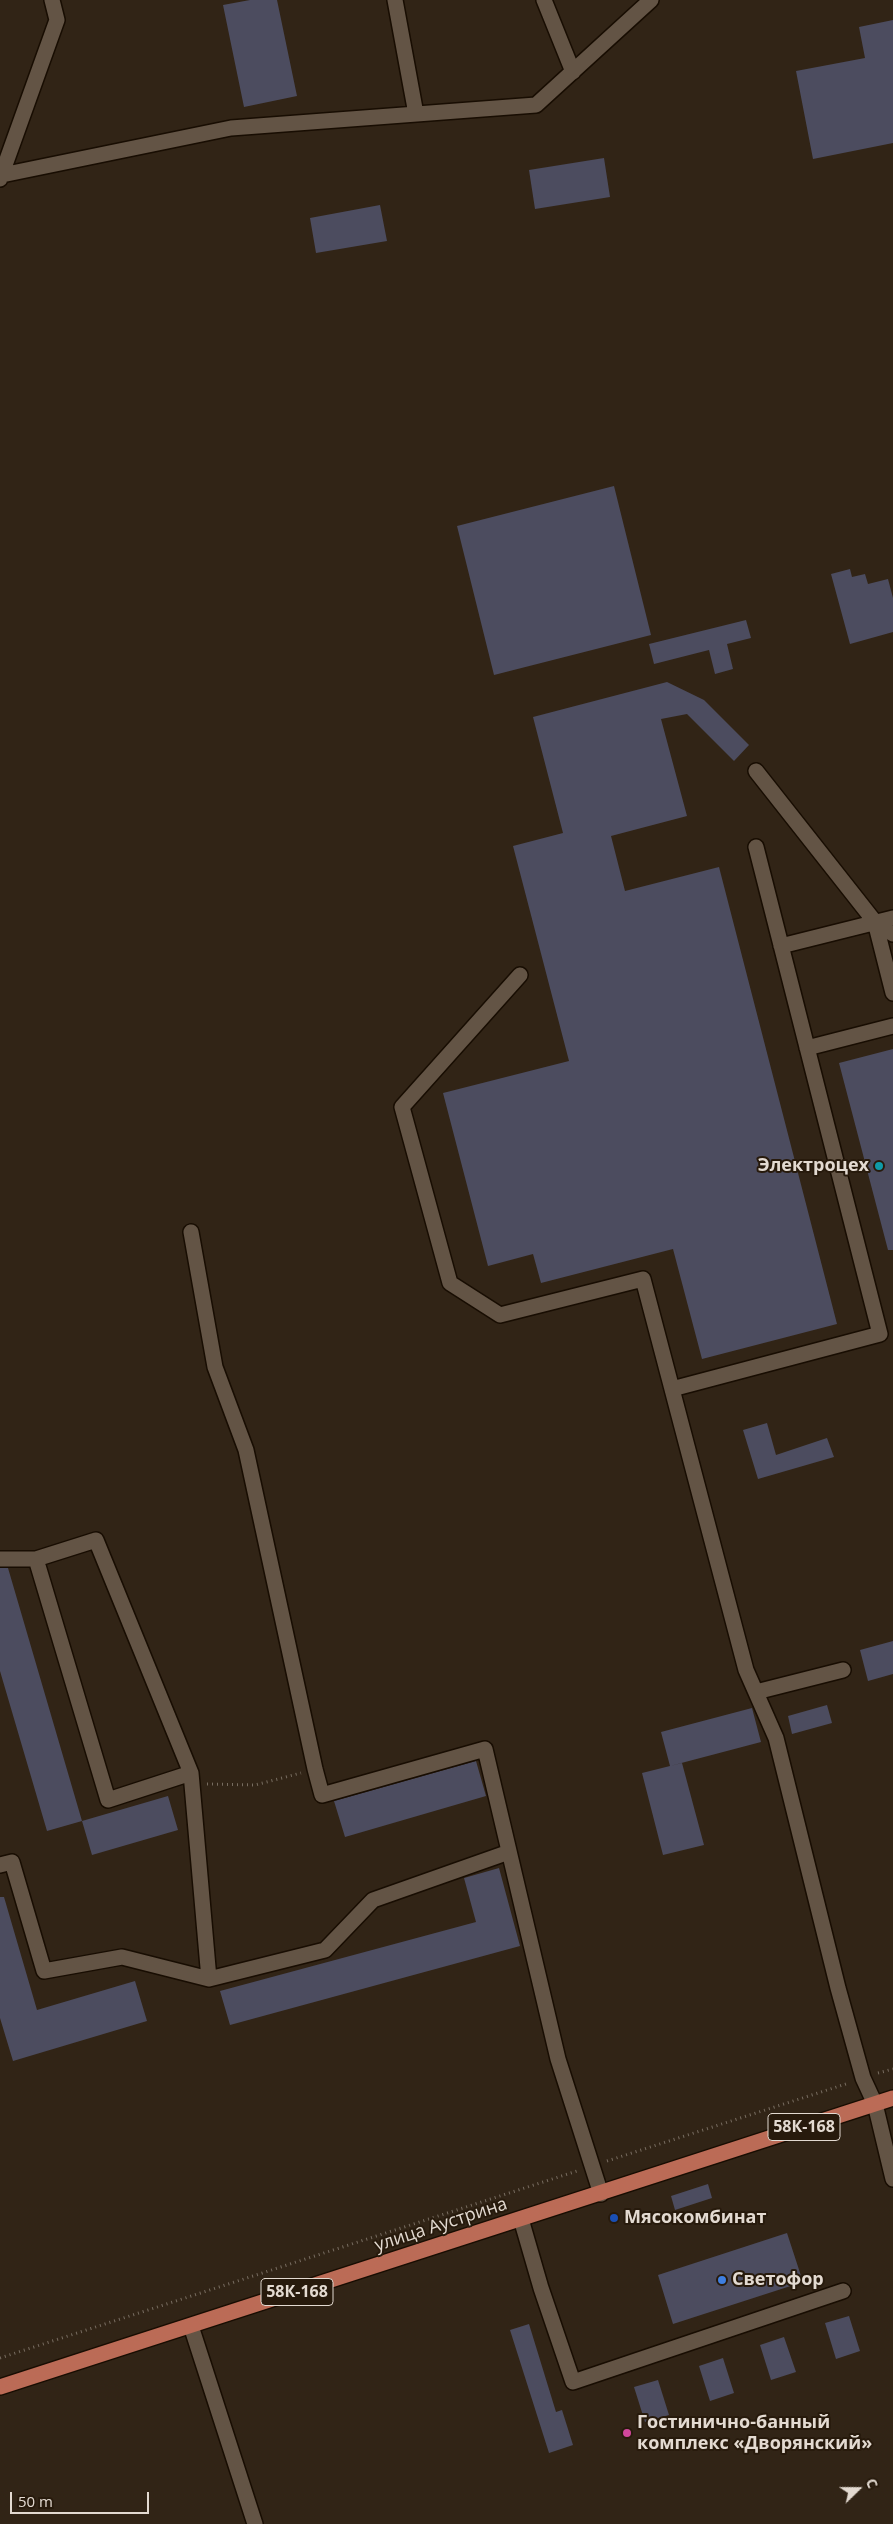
<!DOCTYPE html>
<meta charset="utf-8">
<style>
body{margin:0}
#map{position:relative;width:893px;height:2524px;overflow:hidden;background:#312416;font-family:"Open Sans",sans-serif}
canvas{display:block}
.north{position:absolute;left:833px;top:2464px;width:50px;height:50px;-webkit-text-stroke:4px #271a0c;paint-order:stroke;rotate:68deg;font-size:14px;font-weight:700;line-height:20px;text-align:center;color:#e3dad1}
.north::after{content:'';display:block;margin:auto;width:18px;height:22px;background:#e3dad1;clip-path:polygon(50% 0,100% 100%,50% 72%,0 100%)}
.scale{position:absolute;left:10px;top:2492px;width:139px;height:22px;box-sizing:border-box;border:2px solid #e3dad1;border-top:0;padding-left:6px;font-size:15px;line-height:18px;white-space:nowrap;color:#e3dad1;-webkit-text-stroke:4px #271a0c;paint-order:stroke}
</style>
<div id="map">
<canvas width="893" height="2524"></canvas>
<div class="north">С</div>
<div class="scale">50 m</div>
</div>
<script>
const ctx = document.querySelector('canvas').getContext('2d');
ctx.lineJoin = 'round';
function paint(path, color) {
  ctx.fillStyle = color;
  ctx.fill(path, 'evenodd');
}
function shape(rows) {
  const path = new Path2D();
  for (const r of rows) {
    path.moveTo(r[0], r[1]);
    for (let i = 2; i < r.length; i += 2) path.lineTo(r[i], r[i + 1]);
  }
  return path;
}
function stroke(path, color, width, dash) {
  ctx.strokeStyle = color;
  ctx.lineWidth = width;
  ctx.lineCap = dash ? 'butt' : 'round';
  ctx.setLineDash(dash || []);
  ctx.stroke(path);
}
function write(font, color, halo, rows, align = 'center') {
  ctx.font = font + ' "Open Sans",sans-serif';
  ctx.lineWidth = 4;
  ctx.setLineDash([]);
  ctx.textBaseline = 'middle';
  ctx.strokeStyle = halo;
  ctx.fillStyle = color;
  for (const [text, x, y, turn = 0] of rows) {
    ctx.save();
    ctx.translate(x, y);
    ctx.rotate((+turn || 0) * Math.PI / 180);
    ctx.textAlign = isNaN(turn) ? turn : align;
    if (halo) ctx.strokeText(text, 0, 0);
    ctx.fillText(text, 0, 0);
    ctx.restore();
  }
}
paint(shape([
 [250,0,277,0,297,96,244,107,223,5],
 [893,20,893,143,813,159,796,71,865,58,859,27],
 [604,158,610,197,535,209,529,170],
 [380,205,387,241,316,253,310,218],
 [614,486,651,635,494,675,457,526],
 [850,569,852,577,865,574,868,584,888,579,893,598,893,632,850,644,831,574],
 [746,620,751,638,727,644,733,669,715,674,709,650,654,664,649,644],
 [667,682,704,700,749,745,734,761,687,714,661,719,687,816,611,836,625,891,719,867,837,1324,702,1359,673,1249,541,1283,533,1254,488,1266,443,1093,569,1061,513,846,563,833,533,717],
 [893,1049,893,1250,888,1250,839,1063],
 [767,1423,776,1455,827,1438,834,1457,758,1479,743,1430],
 [0,1568,8,1568,82,1821,47,1831,0,1671],
 [893,1641,893,1674,868,1681,860,1650],
 [827,1705,832,1723,792,1734,788,1716],
 [752,1708,761,1742,670,1766,661,1732],
 [476,1761,486,1796,345,1837,334,1801],
 [682,1763,704,1845,663,1855,642,1773],
 [168,1796,178,1830,92,1855,82,1821],
 [499,1868,520,1946,230,2025,220,1991,476,1922,464,1878],
 [0,1897,4,1897,37,2010,135,1981,147,2021,13,2061,0,2018],
 [708,2184,712,2198,675,2210,671,2196],
 [787,2233,803,2282,673,2324,658,2275],
 [849,2316,860,2351,836,2359,825,2323],
 [529,2324,556,2412,562,2410,573,2445,549,2453,510,2330],
 [784,2337,796,2372,771,2380,760,2345],
 [723,2358,734,2393,710,2401,699,2366],
 [658,2380,669,2415,645,2422,634,2387]
]), '#4c4c5f');
const minor = shape([
 [395,0,416,114],
 [544,0,573,72],
 [2,175,231,128,536,105,651,0],
 [0,179,57,20,52,0],
 [756,771,875,922,893,993],
 [875,922,893,934],
 [781,946,893,918],
 [520,975,402,1107,450,1283,500,1315,643,1279,746,1670,776,1738,838,1988,863,2078,875,2104,893,2179],
 [807,1048,893,1026],
 [191,1232,215,1367,246,1450,315,1769,322,1795,485,1749,558,2059,601,2194],
 [672,1389,880,1334,756,847],
 [0,1559,36,1559,96,1540,191,1773,209,1979],
 [36,1559,108,1800,191,1773],
 [756,1692,843,1670],
 [0,1865,12,1862,44,1971,122,1957,209,1979,325,1950,373,1900,509,1852],
 [521,2219,541,2288,573,2382,843,2291],
 [191,2326,255,2524]
]);
const major = shape([
 [0,2387,893,2098]
]);
stroke(minor, '#180d02', 18);
stroke(major, '#180d02', 18);
stroke(shape([
 [207,1784,255,1785,301,1773],
 [878,2073,893,2069],
 [607,2161,849,2083],
 [0,2358,577,2171]
]), '#786d61', 3, [1, 4]);
stroke(minor, '#635445', 15);
stroke(major, '#bb6b56', 15);
for (const [x, y, r, color] of [
 [879,1166,5,"#0f9aa8"],
 [614,2218,5,"#1a4fb4"],
 [722,2280,5,"#3f7fe0"],
 [627,2433,5,"#d1479c"]
]) {
  const dot = new Path2D();
  dot.arc(x, y, r, 0, 2 * Math.PI);
  ctx.fillStyle = color;
  ctx.fill(dot);
  stroke(dot, '#271a0c', 2);
}
for (const [x, y, w] of [
 [804,2127,72],
 [297,2292,72]
]) {
  const box = new Path2D();
  box.roundRect(x - w / 2, y - 13.5, w, 27, 4);
  ctx.fillStyle = '#271a0c';
  ctx.fill(box);
  stroke(box, '#e3dad1', 1);
}
write('bold 16px', '#e3dad1', null, [
 ["58К-168",804,2127],
 ["58К-168",297,2292]
]);
write('bold 18px', '#e3dad1', '#271a0c', [
 ["Электроцех",869,1166,"right"],
 ["Мясокомбинат",624,2218],
 ["Светофор",732,2280],
 ["Гостинично-банный",637,2423],
 ["комплекс «Дворянский»",637,2444]
], 'left');
write('18px', '#e3dad1', '#271a0c', [
 ["улица Аустрина",441,2225,-18]
]);
</script>
